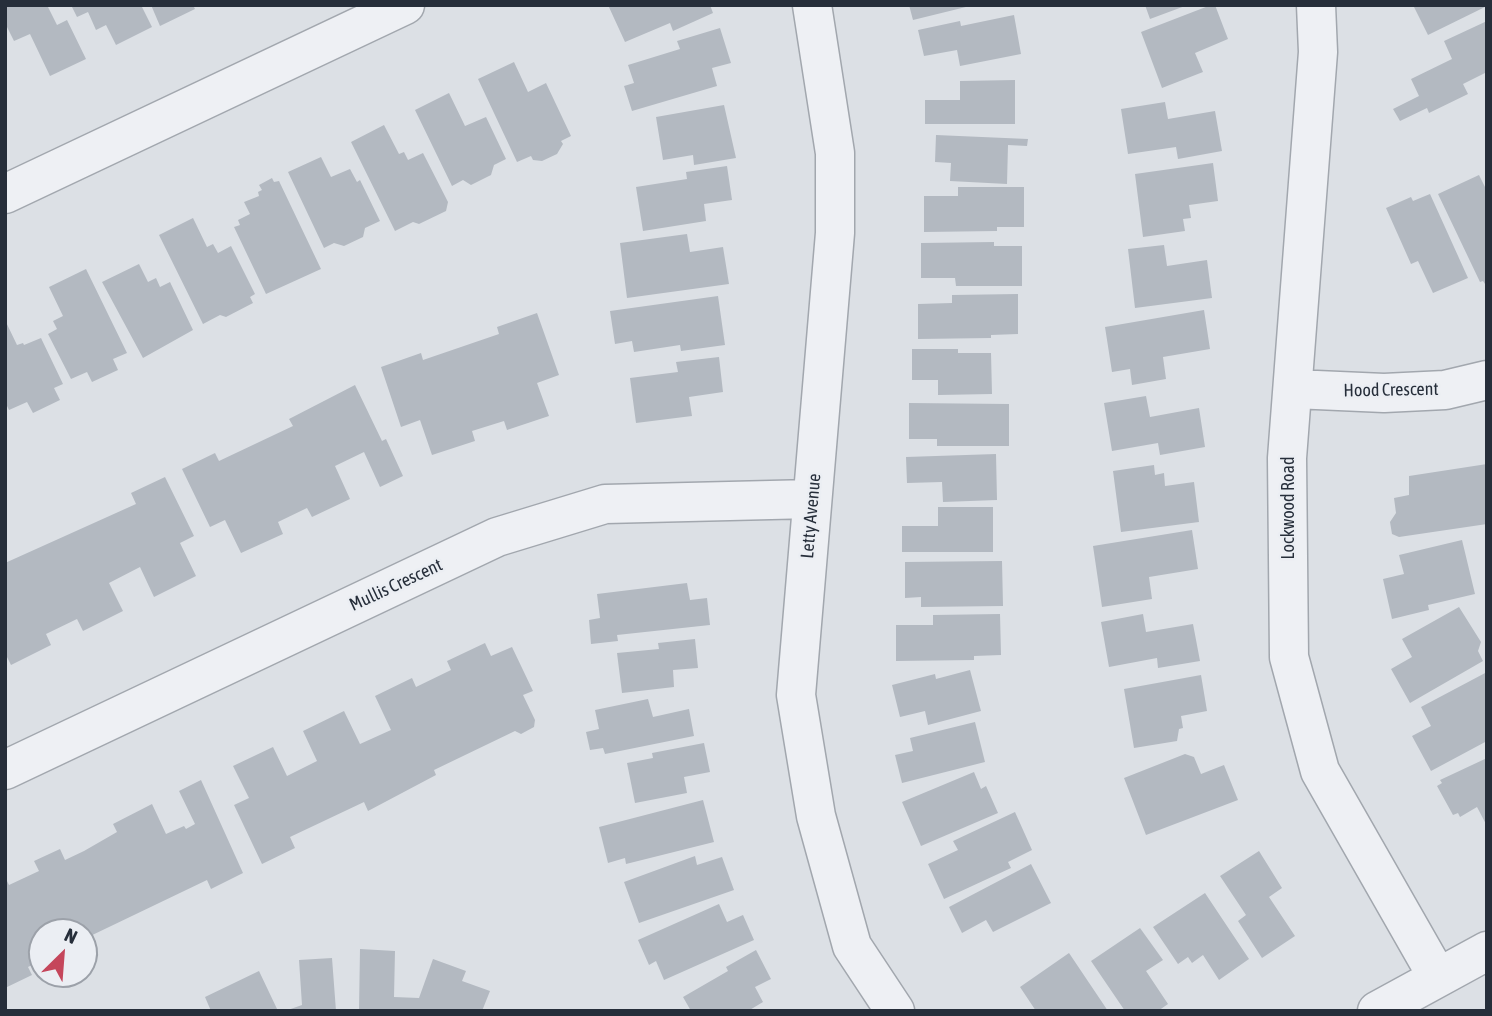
<!DOCTYPE html>
<style>
body{margin:0}
#map{position:relative;width:1492px;height:1016px;overflow:hidden;background:#dce0e5;font-family:"Asap Condensed",sans-serif}
canvas{display:block}
.frame{position:absolute;inset:0;border:7px solid #262e3a;pointer-events:none}
.north{position:absolute;left:28px;top:918px;width:70px;height:70px;box-sizing:border-box;background:#ebeef3;border:2px solid #9ca1a9;border-radius:50%;rotate:25deg;font-size:19px;font-weight:700;line-height:28px;text-align:center;color:#262e3a}
.north::after{content:'';display:block;margin:auto;width:24px;height:32px;background:#c5465b;clip-path:polygon(50% 0,100% 100%,50% 72%,0 100%)}
</style>
<div id="map">
<canvas width="1492" height="1016"></canvas>
<div class="frame"></div>
<div class="north">N</div>
</div>
<script>
const ctx = document.querySelector('canvas').getContext('2d');
ctx.lineJoin = 'round';
function paint(path, color) {
  ctx.fillStyle = color;
  ctx.fill(path, 'evenodd');
}
function shape(rows) {
  const path = new Path2D();
  for (const r of rows) {
    path.moveTo(r[0], r[1]);
    for (let i = 2; i < r.length; i += 2) path.lineTo(r[i], r[i + 1]);
  }
  return path;
}
function stroke(path, color, width, dash) {
  ctx.strokeStyle = color;
  ctx.lineWidth = width;
  ctx.lineCap = dash ? 'butt' : 'round';
  ctx.setLineDash(dash || []);
  ctx.stroke(path);
}
function write(font, color, halo, rows, align = 'center') {
  ctx.font = font + ' "Asap Condensed",sans-serif';
  ctx.lineWidth = 5;
  ctx.setLineDash([]);
  ctx.textBaseline = 'middle';
  ctx.strokeStyle = halo;
  ctx.fillStyle = color;
  for (const [text, x, y, turn = 0] of rows) {
    ctx.save();
    ctx.translate(x, y);
    ctx.rotate((+turn || 0) * Math.PI / 180);
    ctx.textAlign = isNaN(turn) ? turn : align;
    if (halo) ctx.strokeText(text, 0, 0);
    ctx.fillText(text, 0, 0);
    ctx.restore();
  }
}
paint(shape([
 [5,5,47,5,57,25,67,20,86,59,50,76,30,34,14,41,5,23],
 [71,5,141,5,152,27,116,45,106,25,96,30,88,12,77,17],
 [151,5,193,5,195,9,160,26],
 [608,5,710,5,713,13,673,31,670,23,625,42],
 [909,5,970,5,970,6,913,20],
 [1145,5,1185,5,1185,6,1150,19],
 [1211,5,1215,5,1228,39,1195,53,1203,72,1162,88,1141,32],
 [1413,5,1487,5,1487,6,1428,35],
 [1014,15,1021,54,960,66,957,50,924,56,918,30,960,21,961,26],
 [1487,21,1487,72,1463,84,1468,94,1429,113,1427,108,1400,121,1393,109,1419,96,1411,79,1452,59,1444,41],
 [720,28,731,63,712,68,717,86,632,111,624,86,634,83,628,65,680,49,677,41],
 [514,62,528,92,546,83,571,136,561,141,563,144,557,154,542,161,533,160,531,156,517,162,478,79],
 [1015,80,1015,124,925,124,925,100,960,100,960,81],
 [449,93,465,126,486,117,506,159,494,165,491,175,471,185,463,180,452,186,415,110],
 [1165,102,1168,119,1215,111,1222,151,1178,159,1176,147,1128,154,1121,109],
 [724,105,736,158,694,165,693,155,663,160,656,117],
 [384,125,399,154,404,152,408,160,423,153,448,202,446,211,419,224,413,222,395,231,351,142],
 [936,135,1028,139,1027,146,1008,145,1007,184,950,181,951,163,935,162],
 [321,157,331,177,350,169,357,182,360,180,380,221,365,228,363,237,344,246,334,243,324,248,288,172],
 [1213,163,1218,201,1189,205,1191,218,1183,219,1185,231,1143,237,1135,174],
 [727,166,732,200,704,204,706,221,643,231,636,187,687,179,686,172],
 [1479,175,1487,191,1487,287,1483,281,1480,282,1438,194],
 [272,178,274,182,279,181,321,269,266,294,234,227,240,225,238,220,250,214,244,202,259,196,258,192,262,190,259,185],
 [958,187,1024,187,1024,227,997,227,997,231,924,232,924,196,958,196],
 [1430,194,1468,278,1433,293,1418,261,1411,264,1386,208,1411,197,1413,201],
 [193,218,207,247,213,244,218,253,231,246,255,294,250,297,253,303,226,317,220,315,203,324,159,235],
 [687,234,690,252,723,247,729,284,627,298,620,243],
 [994,242,994,246,1022,246,1022,286,956,286,955,278,921,278,921,243],
 [1164,245,1167,266,1207,260,1212,298,1135,308,1128,249],
 [139,264,148,282,156,278,160,287,170,282,193,330,143,358,102,282],
 [86,269,127,353,113,359,118,370,92,382,87,372,71,379,48,334,57,329,53,321,63,316,49,287],
 [1018,294,1018,334,991,335,991,338,918,339,918,304,952,303,952,295],
 [718,296,725,345,681,351,680,345,634,352,632,341,615,344,610,311],
 [1204,310,1210,349,1163,357,1166,379,1132,385,1130,369,1112,372,1105,327],
 [537,313,559,375,537,383,549,416,507,430,504,421,472,431,475,441,432,455,420,420,401,427,381,367,421,353,423,360,499,334,497,327],
 [5,320,17,345,23,343,24,345,41,338,63,384,54,388,60,400,33,413,27,402,9,410,5,402],
 [912,349,958,349,958,353,991,353,992,394,938,395,938,380,912,380],
 [719,357,723,392,689,397,692,416,636,423,630,378,678,372,676,362],
 [355,385,382,441,386,439,403,476,380,487,364,452,335,466,350,499,312,517,307,508,278,522,283,534,241,553,225,520,210,527,182,469,215,453,219,461,293,426,289,419],
 [1146,396,1150,417,1199,408,1205,447,1160,455,1158,443,1112,451,1104,403],
 [909,403,1009,404,1009,446,937,446,937,439,909,439],
 [996,454,997,500,943,502,942,482,907,483,906,457],
 [1487,464,1487,524,1399,537,1392,534,1390,522,1396,513,1394,498,1409,495,1409,476],
 [1154,465,1155,475,1164,473,1165,486,1194,482,1199,522,1121,532,1113,471],
 [165,477,194,536,180,543,196,576,154,597,140,567,109,583,123,611,83,631,77,619,46,634,51,645,11,665,5,653,5,563,136,504,131,493],
 [938,507,993,507,993,552,902,552,902,526,938,526],
 [1192,530,1198,569,1149,577,1152,599,1102,607,1093,546],
 [1462,540,1475,594,1428,605,1429,610,1392,619,1383,579,1404,574,1399,555],
 [1002,561,1003,606,921,607,921,597,905,598,905,562],
 [687,583,690,600,707,598,710,625,617,635,618,641,591,644,589,620,600,618,597,594],
 [1459,607,1481,642,1478,651,1483,661,1410,703,1391,669,1412,657,1402,639],
 [1000,614,1001,655,974,656,974,660,896,661,896,625,933,625,933,615],
 [1143,614,1146,632,1193,624,1200,661,1158,668,1157,658,1109,667,1101,622],
 [695,639,698,668,673,670,674,687,622,693,617,653,659,649,658,643],
 [485,643,491,656,512,647,533,691,523,695,535,720,534,727,521,734,515,731,434,770,436,775,368,811,364,802,290,837,295,848,262,864,234,805,249,798,233,766,273,747,287,776,317,761,303,731,344,711,360,744,391,730,375,696,412,678,416,687,451,670,447,661],
 [970,670,981,711,928,725,925,711,900,717,892,685,935,674,936,679],
 [1487,672,1487,741,1431,771,1412,736,1431,726,1421,707],
 [1201,675,1207,711,1181,716,1183,728,1179,729,1177,741,1134,748,1124,689],
 [648,699,653,717,689,709,694,736,605,754,603,748,590,750,586,732,599,729,595,710],
 [975,722,985,762,902,783,895,755,913,751,910,738],
 [704,743,710,772,684,777,687,793,635,803,627,763,653,758,652,753],
 [1185,754,1194,757,1201,774,1224,765,1238,800,1146,835,1124,778],
 [1487,758,1487,826,1477,807,1460,817,1458,813,1453,815,1437,786,1442,783,1440,780],
 [974,772,981,789,986,786,998,813,921,846,902,802],
 [201,780,243,873,211,889,207,880,84,939,84,932,42,932,42,960,28,967,32,975,5,988,5,877,9,885,39,871,34,861,60,849,65,860,84,851,117,832,113,824,152,804,166,834,184,826,186,829,195,824,179,791],
 [703,800,714,842,626,864,625,858,608,863,599,827],
 [1015,812,1032,850,1008,862,1011,868,944,899,928,864,958,850,953,841],
 [1259,851,1282,888,1269,897,1295,936,1262,958,1238,921,1246,915,1220,876],
 [695,856,697,865,722,857,734,890,639,923,624,882],
 [1031,864,1051,903,993,932,986,920,962,933,949,907],
 [1205,893,1249,959,1219,980,1203,955,1192,963,1188,957,1178,964,1153,927],
 [719,904,727,922,743,915,754,940,664,980,656,961,649,965,638,940],
 [1140,928,1163,960,1146,971,1168,1004,1158,1011,1125,1011,1091,961],
 [360,949,395,951,394,997,419,998,433,959,466,971,462,981,490,991,482,1011,359,1011],
 [756,950,771,979,755,987,763,1002,748,1011,691,1011,683,997,728,971,726,967],
 [1069,953,1108,1011,1036,1011,1020,987],
 [332,958,336,1011,285,1011,302,1005,299,960],
 [259,971,278,1011,211,1011,205,997]
]), '#b3b9c1');
const minor = shape([
 [812,5,835,153,835,233,796,695,816,816,852,946,895,1011],
 [1316,5,1318,52,1287,458,1289,657,1320,771,1437,976],
 [5,194,405,5],
 [1294,389,1384,393,1445,390,1487,380],
 [5,770,497,537,605,504,812,499],
 [1377,1011,1487,951]
]);
stroke(minor, '#a2a7ae', 41);
stroke(minor, '#eef0f4', 38);
write('18px', '#262e3a', '#ebeef3', [
 ["Hood Crescent",1391,390,-1],
 ["Lockwood Road",1288,508,-90],
 ["Letty Avenue",811,516,-85],
 ["Mullis Crescent",396,585,-25]
]);
</script>
